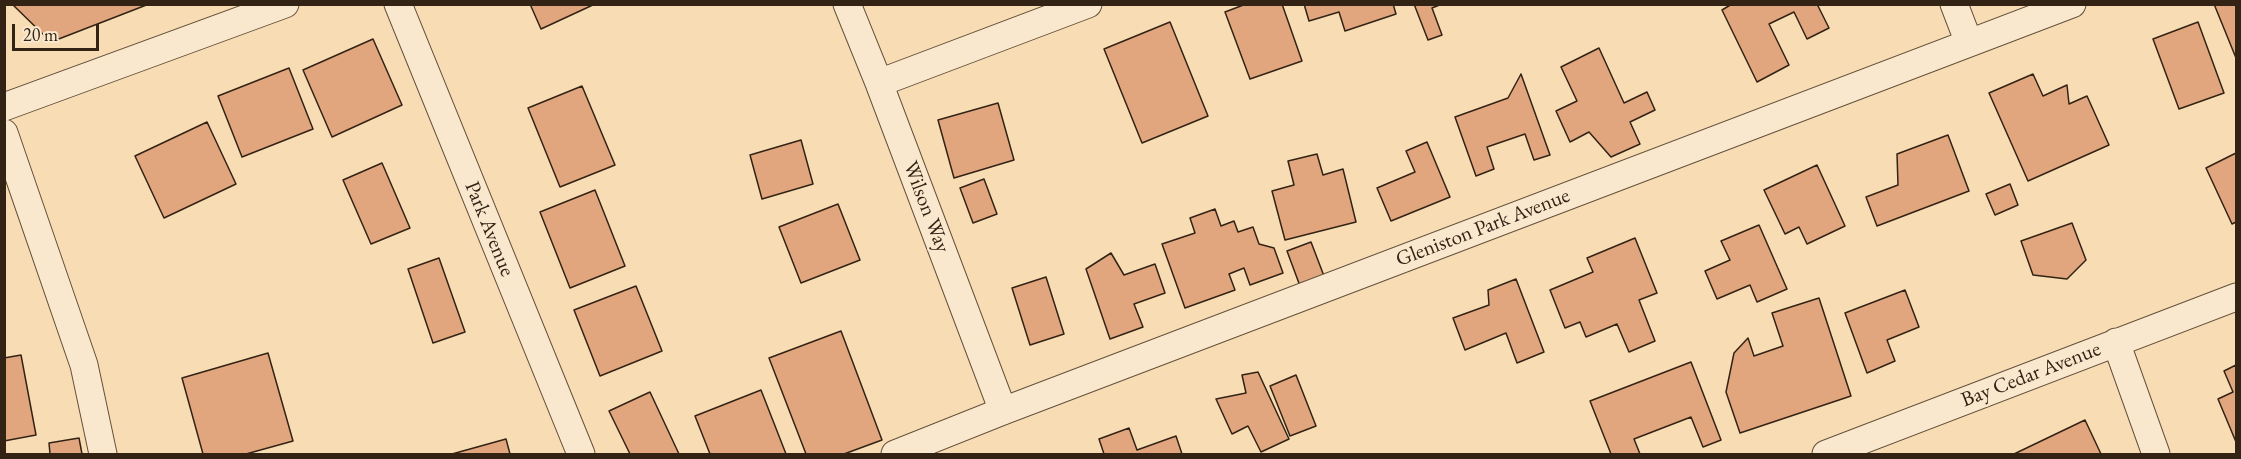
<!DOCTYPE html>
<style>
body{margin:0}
#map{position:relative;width:2241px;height:459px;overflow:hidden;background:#f8dcb3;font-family:"EB Garamond",serif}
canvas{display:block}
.frame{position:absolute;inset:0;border:6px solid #322315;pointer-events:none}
.scale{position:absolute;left:12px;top:24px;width:87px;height:27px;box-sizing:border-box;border:3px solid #322315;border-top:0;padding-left:8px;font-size:18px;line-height:21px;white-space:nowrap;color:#322315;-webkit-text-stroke:4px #fae8ce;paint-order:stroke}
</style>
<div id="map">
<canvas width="2241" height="459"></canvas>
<div class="frame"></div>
<div class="scale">20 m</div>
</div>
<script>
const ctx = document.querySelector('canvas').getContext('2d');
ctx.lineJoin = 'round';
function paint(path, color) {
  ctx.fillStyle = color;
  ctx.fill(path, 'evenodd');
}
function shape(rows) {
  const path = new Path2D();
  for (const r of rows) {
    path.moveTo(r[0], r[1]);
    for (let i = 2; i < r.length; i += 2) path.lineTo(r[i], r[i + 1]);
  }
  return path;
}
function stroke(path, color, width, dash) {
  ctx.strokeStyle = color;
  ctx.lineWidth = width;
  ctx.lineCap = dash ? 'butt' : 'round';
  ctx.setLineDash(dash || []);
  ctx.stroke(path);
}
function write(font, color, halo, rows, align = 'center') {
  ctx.font = font + ' "EB Garamond",serif';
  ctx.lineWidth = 4.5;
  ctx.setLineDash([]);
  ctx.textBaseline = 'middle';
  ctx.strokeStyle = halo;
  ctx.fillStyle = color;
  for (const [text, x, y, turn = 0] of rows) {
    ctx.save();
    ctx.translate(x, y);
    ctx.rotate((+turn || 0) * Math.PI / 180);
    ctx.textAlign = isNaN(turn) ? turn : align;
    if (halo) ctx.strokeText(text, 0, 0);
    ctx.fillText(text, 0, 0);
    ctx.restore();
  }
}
const building = shape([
 [12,4,149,4,51,42,12,4],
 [530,4,595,4,541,29,530,4],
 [1246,4,1282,4,1302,61,1250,79,1225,12,1246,4],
 [1304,4,1393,4,1396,14,1345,31,1339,12,1309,21,1304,4],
 [1414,4,1442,4,1432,8,1442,35,1428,40,1414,4],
 [1732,4,1817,4,1829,28,1807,39,1794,12,1769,24,1789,65,1757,82,1722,10,1732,4],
 [2214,4,2236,4,2236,58,2214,4],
 [1170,22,1208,116,1142,143,1104,49,1170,22],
 [2198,22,2224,93,2179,109,2153,39,2198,22],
 [373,39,402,105,332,137,303,70,373,39],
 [1599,48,1624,103,1647,92,1655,110,1630,122,1640,144,1611,157,1589,132,1570,142,1556,111,1577,101,1561,67,1599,48],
 [289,68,313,129,242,157,218,96,289,68],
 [1521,74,1550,155,1534,160,1525,134,1487,147,1494,169,1476,176,1455,117,1508,98,1521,74],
 [2033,74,2043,96,2067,85,2069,104,2087,96,2109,145,2028,181,1989,93,2033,74],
 [582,86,615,165,560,187,528,108,582,86],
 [998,103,1014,160,954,178,938,120,998,103],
 [207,122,236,184,164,218,135,156,207,122],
 [1948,135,1969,191,1877,226,1866,197,1898,185,1897,154,1948,135],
 [801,140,813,184,762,199,750,155,801,140],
 [1427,142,1450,197,1391,221,1377,188,1415,172,1406,151,1427,142],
 [2236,153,2236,222,2232,224,2206,168,2236,153],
 [1317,154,1323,175,1343,169,1356,222,1285,240,1272,191,1294,185,1288,161,1317,154],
 [382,163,410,228,371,244,343,180,382,163],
 [1817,165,1845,226,1807,244,1799,227,1785,234,1764,190,1817,165],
 [984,179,997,214,973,223,960,188,984,179],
 [2010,184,2018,205,1995,215,1986,194,2010,184],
 [595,190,625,266,570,288,540,212,595,190],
 [838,204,860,260,801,283,779,227,838,204],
 [1215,209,1221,226,1234,221,1238,232,1253,227,1259,244,1274,248,1283,273,1250,285,1244,268,1229,274,1235,290,1185,308,1162,244,1195,233,1190,218,1215,209],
 [2072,223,2086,260,2067,279,2033,275,2021,241,2072,223],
 [1759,225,1787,289,1757,302,1750,285,1717,299,1705,271,1730,260,1721,241,1759,225],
 [1635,238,1657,293,1639,300,1655,341,1629,352,1617,324,1586,337,1580,322,1565,328,1550,290,1593,272,1587,258,1635,238],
 [1311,242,1324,276,1300,286,1287,251,1311,242],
 [1111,253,1124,275,1155,264,1165,293,1134,304,1143,327,1110,339,1086,269,1111,253],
 [439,258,465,332,433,343,408,269,439,258],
 [1046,277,1064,334,1030,345,1012,288,1046,277],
 [1516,279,1544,352,1517,363,1506,333,1465,350,1453,318,1489,305,1488,290,1516,279],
 [636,286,662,351,600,376,574,310,636,286],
 [1905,290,1919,327,1887,340,1895,361,1867,373,1845,313,1905,290],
 [1819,298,1851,396,1740,433,1726,392,1734,353,1748,338,1754,356,1783,346,1772,313,1819,298],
 [841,331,882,440,844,454,806,454,769,358,841,331],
 [268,353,293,441,246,454,203,454,182,378,268,353],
 [21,355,36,435,4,441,4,358,21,355],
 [1691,362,1721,440,1703,447,1691,417,1634,439,1640,454,1611,454,1590,401,1691,362],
 [2236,365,2236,442,2218,399,2233,392,2224,371,2236,365],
 [1258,372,1289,439,1261,452,1248,426,1232,434,1216,399,1246,393,1242,375,1258,372],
 [1296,375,1316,426,1290,436,1270,386,1296,375],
 [761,390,786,454,710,454,695,416,761,390],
 [650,392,679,454,630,454,609,411,650,392],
 [2085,420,2101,454,2014,454,2085,420],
 [1129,428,1137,450,1176,436,1182,454,1104,454,1099,439,1129,428],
 [79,438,82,454,50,454,49,443,79,438],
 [506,439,510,454,452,454,506,439]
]);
paint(building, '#e2a67f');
stroke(building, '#322315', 1.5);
const minor = shape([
 [398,4,581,454],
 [847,4,879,83,1003,411],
 [1954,4,1969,43],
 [879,83,1088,4],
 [4,107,285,4],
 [4,133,84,365,103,454],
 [2116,342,2156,454],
 [895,454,1003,411,2072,4],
 [1826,454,2236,297]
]);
stroke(minor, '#64513c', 29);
stroke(minor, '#fae8ce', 27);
write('21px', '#322315', '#fae8ce', [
 ["Wilson Way",926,207,69],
 ["Gleniston Park Avenue",1483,228,-21],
 ["Park Avenue",489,229,68],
 ["Bay Cedar Avenue",2031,375,-21]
]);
</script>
